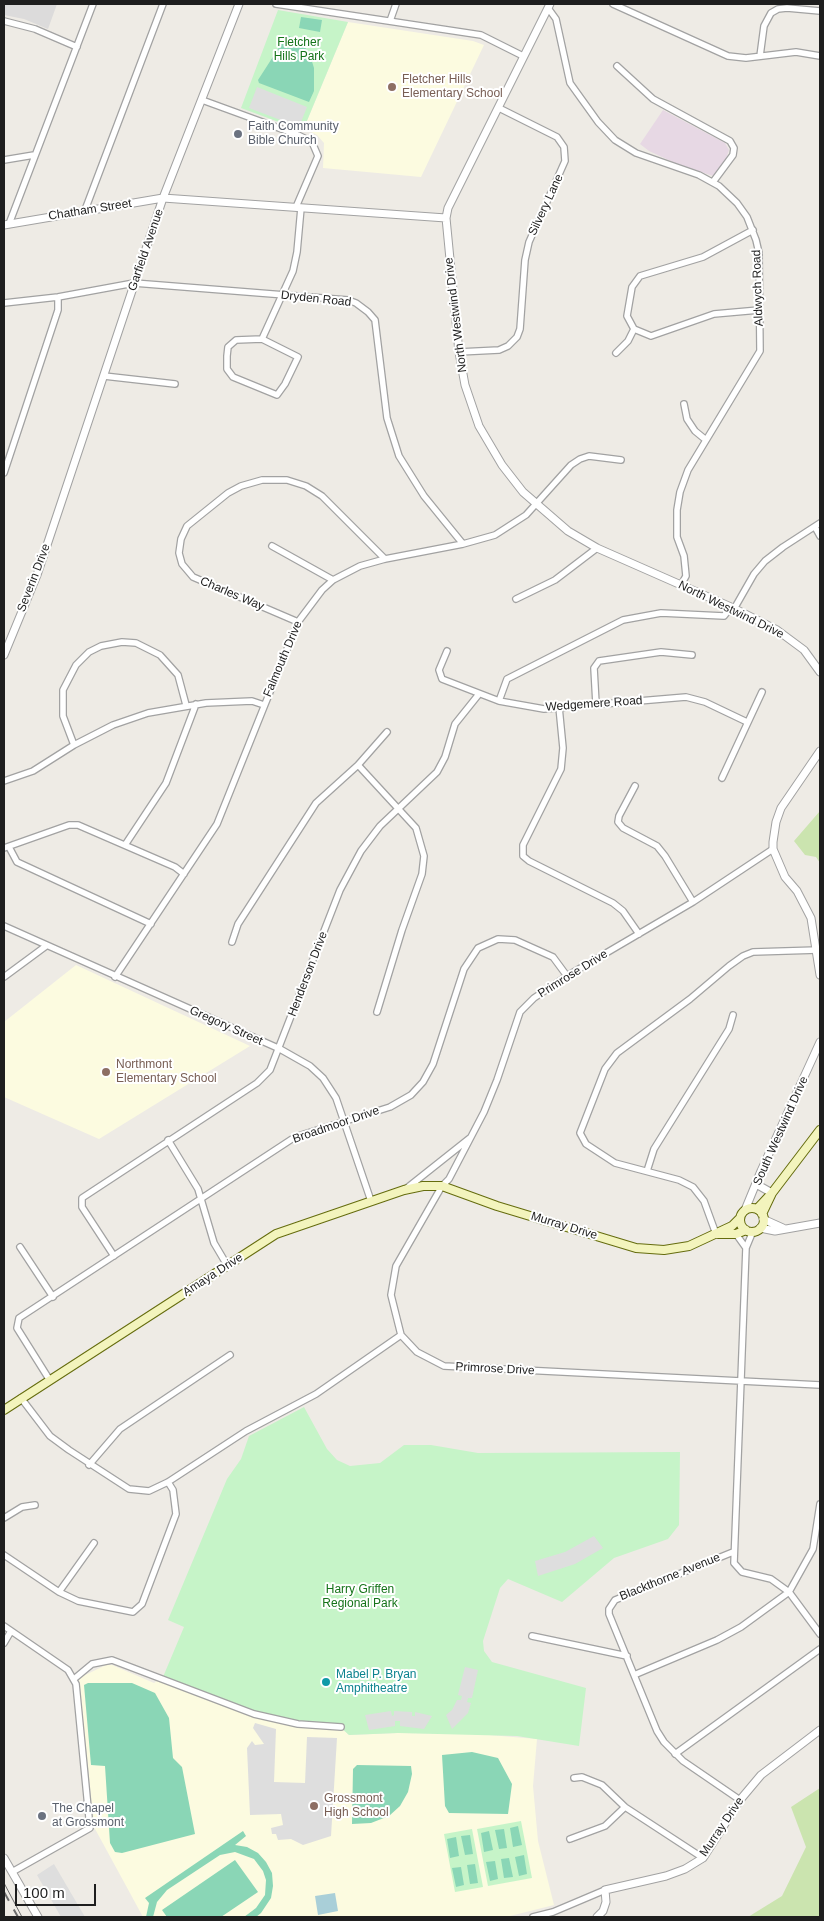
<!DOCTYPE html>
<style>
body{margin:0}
#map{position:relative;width:824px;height:1921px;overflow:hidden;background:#eeebe5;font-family:Helvetica,sans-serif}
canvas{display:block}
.frame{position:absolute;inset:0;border:5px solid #1e1e1e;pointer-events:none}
.scale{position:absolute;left:15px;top:1884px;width:81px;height:22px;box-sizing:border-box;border:2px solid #1e1e1e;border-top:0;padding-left:6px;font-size:15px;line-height:18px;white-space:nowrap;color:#1e1e1e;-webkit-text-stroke:4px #fff;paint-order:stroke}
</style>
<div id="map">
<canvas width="824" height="1921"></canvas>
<div class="frame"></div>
<div class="scale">100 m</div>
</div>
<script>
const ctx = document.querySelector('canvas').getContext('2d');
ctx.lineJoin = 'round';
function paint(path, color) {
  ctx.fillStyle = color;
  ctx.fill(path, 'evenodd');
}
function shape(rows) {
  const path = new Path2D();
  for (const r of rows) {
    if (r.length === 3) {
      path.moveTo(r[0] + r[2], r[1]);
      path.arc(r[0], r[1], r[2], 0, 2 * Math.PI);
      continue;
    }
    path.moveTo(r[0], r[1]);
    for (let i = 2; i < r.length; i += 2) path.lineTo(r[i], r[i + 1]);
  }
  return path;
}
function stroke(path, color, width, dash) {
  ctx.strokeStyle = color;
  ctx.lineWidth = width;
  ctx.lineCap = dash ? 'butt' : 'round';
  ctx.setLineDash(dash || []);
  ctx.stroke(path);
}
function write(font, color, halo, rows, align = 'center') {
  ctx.font = font + ' Helvetica,sans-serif';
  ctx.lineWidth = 4;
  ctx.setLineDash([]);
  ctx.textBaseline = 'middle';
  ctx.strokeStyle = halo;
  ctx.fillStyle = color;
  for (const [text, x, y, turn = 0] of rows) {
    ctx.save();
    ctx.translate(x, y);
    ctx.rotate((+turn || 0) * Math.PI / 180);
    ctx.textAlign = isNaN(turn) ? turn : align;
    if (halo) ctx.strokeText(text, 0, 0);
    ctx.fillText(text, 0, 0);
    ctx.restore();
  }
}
paint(shape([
 [4,4,57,4,48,29,24,19,4,15]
]), '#dcdbdb');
paint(shape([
 [663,110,725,143,729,150,725,162,718,172,713,176,675,163,649,151,640,144]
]), '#e7d8e4');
paint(shape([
 [348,22,473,41,484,45,421,177,323,168,324,143,317,135,304,128],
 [76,965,250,1046,99,1139,4,1097,4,1022],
 [106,1665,112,1665,154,1683,163,1677,338,1725,349,1735,398,1733,477,1734,537,1739,533,1786,538,1841,554,1905,506,1917,143,1917,94,1827,79,1678]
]), '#fcfbe0');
paint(shape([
 [820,811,820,863,816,857,805,855,794,841],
 [820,1788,820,1917,748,1917,782,1896,806,1847,791,1807]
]), '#cbe4af');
paint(shape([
 [278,10,348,22,304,128,300,130,241,108],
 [304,1407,327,1449,337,1460,350,1466,380,1463,404,1445,431,1445,478,1453,680,1452,679,1525,668,1539,614,1558,562,1602,508,1579,500,1588,483,1641,484,1651,492,1662,586,1688,579,1746,517,1736,398,1733,349,1735,338,1725,303,1722,258,1713,163,1677,184,1627,168,1620,227,1479,241,1459,249,1436],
 [521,1821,532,1878,488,1886,477,1829],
 [472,1829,483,1887,455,1892,444,1834]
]), '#c6f4c8');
paint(shape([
 [301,17,322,20,320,32,299,28],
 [287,35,299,41,309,52,314,68,314,91,309,102,259,83,258,80],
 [88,1683,132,1683,155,1693,169,1718,173,1758,182,1767,195,1834,122,1853,115,1852,110,1843,105,1766,91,1765,84,1685],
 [472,1752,498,1758,512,1784,508,1814,449,1813,445,1806,442,1755],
 [357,1765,411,1766,412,1774,408,1792,400,1806,389,1816,371,1823,352,1824,353,1769],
 [518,1826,522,1845,513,1847,510,1828],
 [504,1829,507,1848,499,1849,495,1830],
 [243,1831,246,1836,235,1845,247,1847,258,1853,266,1862,272,1873,273,1886,271,1898,261,1913,256,1917,244,1917,256,1908,265,1895,266,1880,263,1871,254,1859,235,1852,220,1855,167,1890,157,1902,153,1917,146,1917,149,1903,145,1898],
 [489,1831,493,1850,484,1852,481,1833],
 [470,1835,473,1854,465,1855,461,1836],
 [456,1837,459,1856,450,1858,447,1839],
 [524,1855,527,1874,519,1876,515,1857],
 [509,1858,513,1877,504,1878,501,1859],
 [235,1860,258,1892,221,1917,167,1917,162,1910],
 [495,1861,498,1879,490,1881,486,1862],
 [475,1864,478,1883,470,1884,467,1865],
 [461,1867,464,1885,456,1887,452,1868]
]), '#8ad6b6');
paint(shape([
 [257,87,307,107,299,127,249,108],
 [594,1536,603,1548,575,1564,538,1576,535,1561,565,1552],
 [465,1667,478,1670,472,1698,468,1698,467,1702,471,1703,468,1713,452,1729,446,1715,452,1710,457,1700,461,1700,462,1696,458,1695],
 [391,1711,392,1716,394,1715,394,1711,412,1712,412,1716,415,1716,415,1712,432,1716,424,1729,400,1726,400,1721,395,1721,395,1726,369,1730,365,1715],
 [255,1723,276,1729,274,1782,305,1783,307,1737,337,1738,331,1836,303,1845,291,1839,278,1840,276,1834,272,1834,271,1828,283,1825,281,1814,250,1815,247,1748,252,1741,255,1745,264,1744,253,1728],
 [54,1864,85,1917,61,1917,37,1875]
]), '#dedede');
paint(shape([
 [335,1893,338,1911,318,1915,315,1896]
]), '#a9cfd8');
const minor = shape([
 [276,4,481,35,523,56],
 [613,4,728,56,746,58,796,52,820,56],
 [548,8,556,19,570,83,598,122,615,140,636,153,699,175,719,186,737,203,747,217,756,240,759,253,760,351,688,470,680,492,677,510,677,537,684,556,686,576,681,585],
 [4,21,35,29,77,47],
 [390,21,396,4],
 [760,56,764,26,771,13,778,9,787,8,820,11],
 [617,66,653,99,730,141,734,148,733,155,713,182],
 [202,100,298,135,312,142,318,156,296,207],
 [4,160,34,155],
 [85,210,163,4],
 [9,224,93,4],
 [753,230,703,257,640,276,632,287,627,316,634,329,651,336,714,314,759,310],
 [4,303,58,297,134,283,348,300,356,303,368,312,375,320,387,418,399,456,424,496,463,544],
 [262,339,298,357,285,384,277,395,233,377,227,369,227,356,228,347,236,340,262,339,293,271,297,252,301,208],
 [459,352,499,350,508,346,517,337,520,329,525,260,529,242,565,161,564,147,557,137,499,108],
 [616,353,628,341,634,329],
 [104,376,175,384],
 [684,404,687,419,695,431,706,440],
 [4,473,58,310,58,297],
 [815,527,820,536],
 [272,546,333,580],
 [516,599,555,580,597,548],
 [734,609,754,574,765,561,783,547,820,523],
 [298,622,193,577,182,564,179,553,181,539,187,526,228,493,241,486,262,480,287,480,306,486,322,496,385,559],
 [447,651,439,670,442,679,499,701,544,709,686,697,705,702,747,722],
 [499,701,507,679,623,620,661,613,724,616,731,607],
 [596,704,594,668,599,661,661,652,692,655],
 [559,707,563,748,561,769,523,845,523,856,529,861,613,903,623,911,639,934],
 [74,745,63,716,63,690,76,665,89,652,101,646,122,642,136,643,160,655,178,675,186,705],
 [358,765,416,828,424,856,422,874,402,930,377,1012],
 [722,778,762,692],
 [4,781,33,771,74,745,113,725,148,713,206,703,252,701,264,705],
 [635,786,619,816,618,822,623,828,657,846,665,856,693,902],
 [125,845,166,783,196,704],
 [9,847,17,862,151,924],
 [4,848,69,825,78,825,175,867,184,874],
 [773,849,693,902,567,976,534,998,520,1012,497,1080,484,1112,449,1179,442,1186,396,1266,391,1295,401,1335,417,1352,444,1366,820,1385],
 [4,926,280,1049,310,1066,323,1078,336,1098,371,1201],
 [232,942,238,924,316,803,358,765,387,732],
 [4,977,46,946],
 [115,977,217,824,298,622,322,590,333,580,360,566,385,559,463,544,495,535,526,515,571,465,580,459,589,456,621,460],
 [168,1140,198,1189,214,1243,227,1265],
 [647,1171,654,1149,729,1029,733,1015],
 [407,1188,470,1138],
 [716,1234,704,1201,693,1187,679,1180,615,1163,586,1144,580,1133,605,1069,617,1053,690,999,729,966,743,956,753,952,818,950],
 [736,1234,746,1248,753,1231],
 [20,1247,53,1297],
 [746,1248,734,1563,742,1572,771,1579,789,1592,820,1634],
 [114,1256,82,1207,82,1198,257,1083,270,1070,340,890,361,851,380,826,437,772,445,757,455,724,479,694],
 [49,1379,17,1328,19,1318,295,1137,390,1107,411,1095,423,1082,433,1064,464,969,478,948,498,939,515,940,553,957,567,976],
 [21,1398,50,1436,69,1450,129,1489,149,1491,168,1482,246,1431,316,1394,401,1335],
 [89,1465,120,1429,230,1355],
 [4,1518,22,1507,35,1505],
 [733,1552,615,1600,609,1609,609,1614,657,1731,664,1742,683,1761,740,1800],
 [4,1555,59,1592,78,1601,133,1612,142,1604,176,1514,173,1490,168,1482],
 [59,1592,94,1543],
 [4,1626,68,1670,76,1684,90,1828,12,1872],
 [532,1636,627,1656],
 [4,1643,11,1631],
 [634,1675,717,1640,741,1627,789,1592,813,1549,820,1504],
 [74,1679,92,1664,112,1660,254,1714,298,1724,341,1727],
 [675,1754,820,1649],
 [574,1778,582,1777,602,1785,625,1807,703,1858],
 [570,1839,605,1826,625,1807],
 [533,1917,553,1912,605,1890]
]);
const tertiary = shape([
 [550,4,448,208,446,218,459,352,465,385,479,426,502,465,523,492,568,531,597,548,731,607,777,630,804,650,820,672],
 [4,225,163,198,446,218],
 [4,655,37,575,163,198,239,4],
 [820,751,781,808,776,822,773,842,773,849,785,877,797,891,811,918,820,975],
 [756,1184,772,1193],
 [745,1210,761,1171,820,1042],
 [763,1219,783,1228],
 [760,1228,775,1231,820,1223],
 [4,1858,38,1917],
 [597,1917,603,1911,606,1902,605,1890,666,1876,685,1869,703,1858,740,1800,761,1775,820,1730]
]);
const secondary = shape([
 [752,1220,12],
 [757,1209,772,1193],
 [762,1214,772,1193,820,1130],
 [718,1234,736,1234,746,1230],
 [4,1410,276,1234,404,1190,423,1186,442,1186,497,1206,636,1248,664,1250,689,1246,732,1226,740,1218]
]);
stroke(minor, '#a2a2a2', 8);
stroke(tertiary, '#a2a2a2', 9);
stroke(secondary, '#656c0e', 10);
stroke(minor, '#fff', 5.5);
stroke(tertiary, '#fff', 7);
stroke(secondary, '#f3f4bd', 8);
stroke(shape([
 [4,1883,22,1917]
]), '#6c6c6c', 1);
stroke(shape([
 [4,1892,18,1917]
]), '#6c6c6c', 2, [10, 10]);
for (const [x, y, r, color] of [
 [392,87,5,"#8d6e63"],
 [238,134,5,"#6b7280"],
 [106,1072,5,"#8d6e63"],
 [326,1682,5,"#0f9aa8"],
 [314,1806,5,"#8d6e63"],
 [42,1816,5,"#6b7280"]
]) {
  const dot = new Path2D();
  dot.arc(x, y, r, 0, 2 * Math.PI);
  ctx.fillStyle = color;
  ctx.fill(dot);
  stroke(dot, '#fff', 2);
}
write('12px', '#157319', '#fff', [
 ["Fletcher",299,43],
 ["Hills Park",299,57],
 ["Harry Griffen",360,1590],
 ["Regional Park",360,1604]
]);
write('12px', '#785e54', '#fff', [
 ["Fletcher Hills",402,80],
 ["Elementary School",402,94],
 ["Northmont",116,1065],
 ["Elementary School",116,1079],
 ["Grossmont",324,1799],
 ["High School",324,1813]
], 'left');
write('12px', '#5b616d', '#fff', [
 ["Faith Community",248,127],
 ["Bible Church",248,141],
 ["The Chapel",52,1809],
 ["at Grossmont",52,1823]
], 'left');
write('12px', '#1e1e1e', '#fff', [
 ["Silvery Lane",546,205,-65],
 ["Chatham Street",90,210,-9],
 ["Garfield Avenue",146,250,-71],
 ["Aldwych Road",758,288,-92],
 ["Dryden Road",316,299,6],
 ["North Westwind Drive",456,315,-97],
 ["Severin Drive",34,578,-69],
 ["Charles Way",232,594,23],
 ["North Westwind Drive",731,610,26],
 ["Falmouth Drive",283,659,-67],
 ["Wedgemere Road",594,704,-4],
 ["Henderson Drive",308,974,-69],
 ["Primrose Drive",573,974,-32],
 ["Gregory Street",226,1026,24],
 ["Broadmoor Drive",336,1125,-19],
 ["South Westwind Drive",781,1131,-66],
 ["Murray Drive",564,1226,17],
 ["Amaya Drive",213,1275,-33],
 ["Primrose Drive",495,1369,3],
 ["Blackthorne Avenue",670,1577,-22],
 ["Murray Drive",722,1827,-56]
]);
write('12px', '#0d838f', '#fff', [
 ["Mabel P. Bryan",336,1675],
 ["Amphitheatre",336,1689]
], 'left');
</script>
